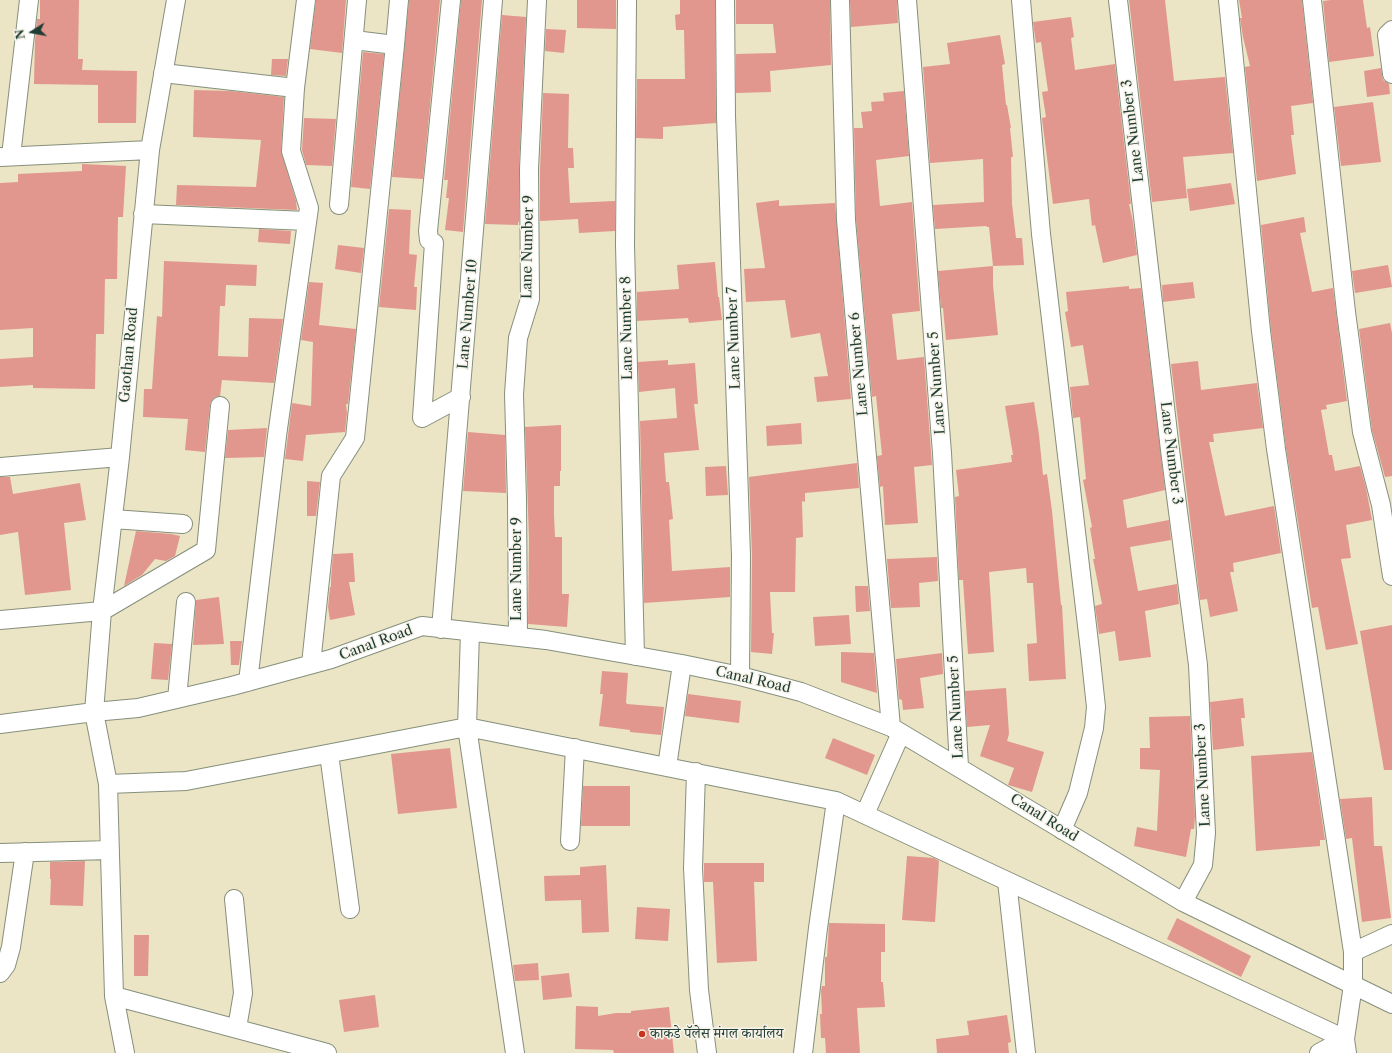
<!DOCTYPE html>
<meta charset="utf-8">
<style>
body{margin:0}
#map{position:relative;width:1392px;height:1053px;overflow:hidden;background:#ebe4c5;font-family:"Libre Caslon Text",serif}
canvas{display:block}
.north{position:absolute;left:12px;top:12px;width:40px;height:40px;-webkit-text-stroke:3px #f7f3e8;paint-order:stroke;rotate:259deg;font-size:11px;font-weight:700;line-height:16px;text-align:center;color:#1f3d34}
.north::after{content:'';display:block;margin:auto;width:14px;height:18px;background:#1f3d34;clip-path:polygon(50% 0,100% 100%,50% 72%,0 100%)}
</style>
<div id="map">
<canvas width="1392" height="1053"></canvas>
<div class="north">N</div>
</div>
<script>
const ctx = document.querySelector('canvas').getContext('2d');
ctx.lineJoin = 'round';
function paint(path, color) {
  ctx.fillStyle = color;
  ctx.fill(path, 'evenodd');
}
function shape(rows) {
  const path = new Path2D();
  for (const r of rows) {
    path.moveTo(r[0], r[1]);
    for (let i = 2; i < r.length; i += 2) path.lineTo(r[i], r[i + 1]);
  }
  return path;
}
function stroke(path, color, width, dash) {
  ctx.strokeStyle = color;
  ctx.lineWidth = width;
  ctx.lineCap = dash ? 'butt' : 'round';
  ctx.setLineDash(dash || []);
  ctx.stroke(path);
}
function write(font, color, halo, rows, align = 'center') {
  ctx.font = font + ' "Libre Caslon Text","Noto Serif Devanagari",serif';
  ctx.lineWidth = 3;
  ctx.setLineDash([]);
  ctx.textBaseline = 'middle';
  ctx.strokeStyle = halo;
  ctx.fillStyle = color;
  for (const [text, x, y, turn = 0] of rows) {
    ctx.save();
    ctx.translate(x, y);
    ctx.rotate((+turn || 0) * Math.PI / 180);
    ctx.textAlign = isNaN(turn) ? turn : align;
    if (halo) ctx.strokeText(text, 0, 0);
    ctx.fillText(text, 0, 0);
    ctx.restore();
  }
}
paint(shape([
 [40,0,79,0,78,59,83,59,82,70,137,71,136,123,98,123,98,85,34,84,35,41,37,19,40,19],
 [316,0,346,0,342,53,310,49],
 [409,0,440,0,423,179,392,177],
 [461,0,482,0,463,232,445,230,449,198,446,198,448,180,444,180],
 [577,0,616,0,616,29,577,28],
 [680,0,715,0,716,123,663,127,663,139,636,138,637,79,685,79,684,30,676,30,675,15,680,14],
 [736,0,830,0,831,65,770,71,771,92,736,93,736,54,776,53,773,24,736,24],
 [850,0,897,0,898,23,851,27],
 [1129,0,1165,0,1174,81,1225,77,1233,153,1183,157,1187,198,1152,202],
 [1239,0,1302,0,1313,103,1291,106,1294,135,1291,135,1296,174,1257,181,1245,67,1250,66,1243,37,1240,18,1242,18],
 [1331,0,1363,0,1367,28,1370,27,1374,56,1329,62,1323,1],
 [502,15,526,17,519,168,519,222,518,222,518,225,485,224],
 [1071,17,1074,37,1071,38,1075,70,1115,64,1131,204,1129,204,1133,222,1137,255,1103,263,1095,225,1092,226,1089,199,1053,204,1042,119,1042,118,1046,117,1042,92,1048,91,1041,42,1036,43,1033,22],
 [546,29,566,30,564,53,545,51],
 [1000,35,1005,64,1002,65,1006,105,1007,105,1011,128,1010,128,1013,157,1011,157,1012,204,1016,238,1022,238,1024,265,993,266,989,227,987,227,986,226,935,229,933,205,984,202,983,159,930,163,923,67,950,64,947,43],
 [363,52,384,54,370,189,351,187],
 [272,59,288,59,286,76,271,75],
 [1381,68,1383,80,1389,84,1390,94,1367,97,1364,71],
 [194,90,230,91,284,97,281,151,296,201,297,210,176,205,177,185,256,187,261,140,193,137],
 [904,91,909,156,876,160,880,206,912,202,920,311,892,314,897,360,924,357,932,465,914,467,918,523,885,525,883,486,880,487,877,456,882,455,876,396,872,397,856,219,854,128,863,128,861,112,872,111,871,102,884,101,883,93],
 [543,93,569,94,568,148,573,148,574,168,568,168,570,203,615,201,615,231,579,233,578,219,540,221,540,169],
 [1373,102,1381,162,1341,166,1334,107],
 [304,118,336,119,332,166,306,165,302,150],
 [82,164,126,166,123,217,118,217,117,279,105,279,104,334,96,334,95,389,33,388,33,385,0,387,0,359,33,357,33,328,0,330,0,183,18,182,18,174,82,171],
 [1231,183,1235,204,1190,211,1187,189],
 [779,200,779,206,835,203,851,399,817,402,814,377,828,376,820,333,791,338,785,300,746,302,744,269,765,268,756,203],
 [389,209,411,210,409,254,417,255,414,287,417,287,416,310,379,307],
 [1304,217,1306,232,1300,233,1312,292,1333,288,1347,401,1326,405,1327,409,1321,410,1329,455,1332,455,1335,471,1360,466,1366,488,1372,520,1346,525,1351,558,1341,559,1358,644,1326,650,1318,607,1312,608,1286,448,1271,330,1261,225],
 [259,229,291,231,290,244,258,242],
 [338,245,364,248,361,273,335,269],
 [164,261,257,265,256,286,226,285,225,306,220,306,218,356,248,357,249,318,283,319,274,383,222,380,220,396,215,397,212,400,210,405,205,452,185,450,188,419,143,417,144,389,152,389,157,316,162,317],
 [715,262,718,297,719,297,722,320,689,323,688,318,637,321,637,292,679,289,677,265],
 [1388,265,1392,287,1355,293,1352,271],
 [993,266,993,285,998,335,946,340,943,308,941,308,938,271],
 [309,282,323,283,319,325,356,329,348,404,346,404,347,413,345,432,306,435,303,461,285,459,292,403,311,406,313,342,301,340],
 [1193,282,1195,298,1163,302,1162,285],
 [1129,286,1129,289,1141,288,1165,490,1123,500,1127,528,1169,520,1171,540,1130,547,1138,591,1177,584,1179,604,1145,611,1151,657,1119,661,1115,631,1099,634,1095,606,1102,604,1093,559,1095,559,1090,528,1092,527,1083,480,1086,479,1080,417,1073,418,1070,387,1089,385,1083,345,1071,347,1065,312,1068,311,1066,292],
 [1390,323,1392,333,1392,476,1385,477,1372,430,1359,329],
 [668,360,668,365,695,363,698,404,694,404,699,450,664,453,666,482,669,482,673,519,669,520,672,571,730,567,730,597,644,603,640,421,677,418,675,388,639,392,638,362],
 [1198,361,1201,390,1257,383,1263,428,1213,434,1214,442,1209,442,1225,516,1274,506,1281,553,1233,563,1234,572,1230,572,1238,611,1210,617,1207,599,1200,600,1171,364],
 [1034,402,1039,435,1043,475,1047,474,1052,511,1061,605,1062,605,1066,679,1029,681,1027,644,1037,643,1033,583,1027,583,1026,568,989,572,994,652,968,654,963,580,959,580,955,497,959,496,956,470,1012,462,1011,455,1013,455,1005,406],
 [801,423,802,444,767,446,766,426],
 [561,425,561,471,560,471,560,486,554,486,554,515,555,537,562,537,562,594,569,594,567,627,528,624,529,539,525,427],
 [267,428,264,457,225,458,228,430],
 [468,432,505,435,506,493,463,491],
 [857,463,859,488,805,493,805,502,802,501,803,537,796,538,795,592,770,592,772,633,774,633,772,654,751,652,752,556,749,477],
 [726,466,728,495,706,496,705,467],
 [0,477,10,477,13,494,80,483,86,520,64,523,71,590,25,595,18,532,0,535],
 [307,481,320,482,316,516,307,516],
 [136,531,171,534,180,536,175,556,166,561,155,559,142,575,124,586],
 [353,553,355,582,349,582,355,615,330,620,328,607,330,587,331,587,331,579,333,554],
 [937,557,938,581,919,583,920,607,891,608,887,559],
 [855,586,868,586,870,611,856,612],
 [219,597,224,644,193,645,196,600],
 [849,615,851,644,815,646,813,617],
 [1392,625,1392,770,1384,770,1360,631],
 [230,641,242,641,239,665,231,665],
 [154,643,172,644,168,680,151,679],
 [841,652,874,653,877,693,841,682],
 [942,653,943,674,920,678,924,708,903,710,902,700,899,699,896,659],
 [602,671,628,673,626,702,627,704,664,707,661,735,630,732,630,730,599,726,603,694,600,694],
 [1006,688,1009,734,1007,741,1044,752,1032,792,1008,785,1014,768,980,756,990,725,967,727,965,691],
 [688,694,741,701,739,723,685,716],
 [1243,698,1245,718,1241,718,1244,746,1213,750,1210,702],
 [1190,716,1195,816,1194,829,1191,829,1186,857,1134,846,1137,827,1157,831,1160,770,1140,769,1140,748,1150,748,1149,717],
 [833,738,875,755,867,775,825,758],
 [450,748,457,808,398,814,391,754],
 [1312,752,1325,840,1320,840,1320,846,1256,851,1251,756],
 [583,786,630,786,630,826,581,826],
 [1372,797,1374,846,1382,846,1391,918,1362,922,1352,838,1346,839,1340,799],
 [907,856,934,858,939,861,935,922,902,920],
 [85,861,83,906,50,905,51,879,50,879,50,862],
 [704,863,764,863,764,882,754,882,757,961,717,963,713,882,704,882],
 [606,865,609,932,582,933,581,900,545,901,544,876,580,875,580,867],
 [637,907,670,909,668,941,635,939],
 [1177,918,1251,956,1241,977,1167,939],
 [829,923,885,924,885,952,881,952,881,982,883,982,885,1007,857,1008,860,1053,826,1053,825,1038,821,1038,820,1014,822,1014,821,991,822,986,825,986,825,957,827,957],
 [134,935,149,935,148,976,134,976],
 [538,963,539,980,515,981,513,965],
 [569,973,572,997,543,1000,541,976],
 [375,995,379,1027,344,1032,339,1000],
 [576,1006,598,1007,598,1016,616,1013,631,1013,631,1011,669,1007,674,1053,614,1053,613,1050,575,1049],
 [1007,1015,1011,1042,1008,1043,1009,1053,937,1053,936,1039,969,1035,967,1021]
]), '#e1978e');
const minor = shape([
 [451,0,428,231,429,240,434,243,422,418,461,397],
 [627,0,625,245,635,656],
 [725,0,726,116,741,556,740,676],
 [840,0,846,220,891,727],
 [907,0,942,453,959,767],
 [1021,0,1041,234,1090,651,1096,707,1094,728,1078,793,1062,830],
 [1118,0,1170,450,1198,665,1206,833,1203,865,1183,902],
 [1228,0,1261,331,1276,449,1353,952,1353,985,1345,1039,1347,1053],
 [1312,0,1346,312,1362,432,1381,505,1392,576],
 [1392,30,1387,35,1392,74],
 [395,45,399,0],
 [163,73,295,88],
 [11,156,29,0],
 [0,157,150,150],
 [339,205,357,0],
 [143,214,307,221],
 [0,467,120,457],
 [113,519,183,524],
 [0,620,102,611,206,550,220,406],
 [441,629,493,0],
 [470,632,467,727,515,1053],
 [518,637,517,500,514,394,518,338,530,299,529,169,537,0],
 [311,664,331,476,355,438,395,45,354,40],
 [248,682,277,436,309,208,291,151,295,88,306,0],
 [177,699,186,602],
 [0,724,94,712,138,708,232,686,331,659,422,626,546,640,682,664,740,676,801,692,891,727,1183,902,1392,1004],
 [329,754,350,909],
 [667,767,682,664],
 [696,772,693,868,699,990,707,1053],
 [108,784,186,781,467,727,836,801,1345,1039],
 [865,814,901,733],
 [570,841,575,748],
 [0,853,110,850],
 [1007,881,1026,1053],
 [234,899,243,993,237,1028],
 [1353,952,1392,934],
 [0,973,6,965,11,947,25,852],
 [114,996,327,1053],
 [125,1053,114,996,108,784,94,712,102,611,120,457,150,150,176,0],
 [803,1053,818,928,836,801],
 [1319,1053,1345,1039]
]);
stroke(minor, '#85907c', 20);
stroke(minor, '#fff', 18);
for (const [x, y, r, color] of [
 [642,1034,4,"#c8321e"]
]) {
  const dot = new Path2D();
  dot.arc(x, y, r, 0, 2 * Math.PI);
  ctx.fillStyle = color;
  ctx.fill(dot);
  stroke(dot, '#f7f3e8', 1.5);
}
write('14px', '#1f3d34', '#f7f3e8', [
 ["Lane Number 3",1133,131,-97],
 ["Lane Number 9",528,247,-89],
 ["Lane Number 10",468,314,-85],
 ["Lane Number 8",627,328,-91],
 ["Lane Number 7",734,338,-92],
 ["Gaothan Road",129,355,-85],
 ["Lane Number 6",859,364,-95],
 ["Lane Number 5",937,383,-94],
 ["Lane Number 3",1171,453,83],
 ["Lane Number 9",517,569,-90],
 ["Canal Road",376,643,-20],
 ["Canal Road",753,680,13],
 ["Lane Number 5",956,707,-93],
 ["Lane Number 3",1203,775,-93],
 ["Canal Road",1044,818,32]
]);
write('14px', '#1f3d34', '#f7f3e8', [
 ["काकडे पॅलेस मंगल कार्यालय",650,1034]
], 'left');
</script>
